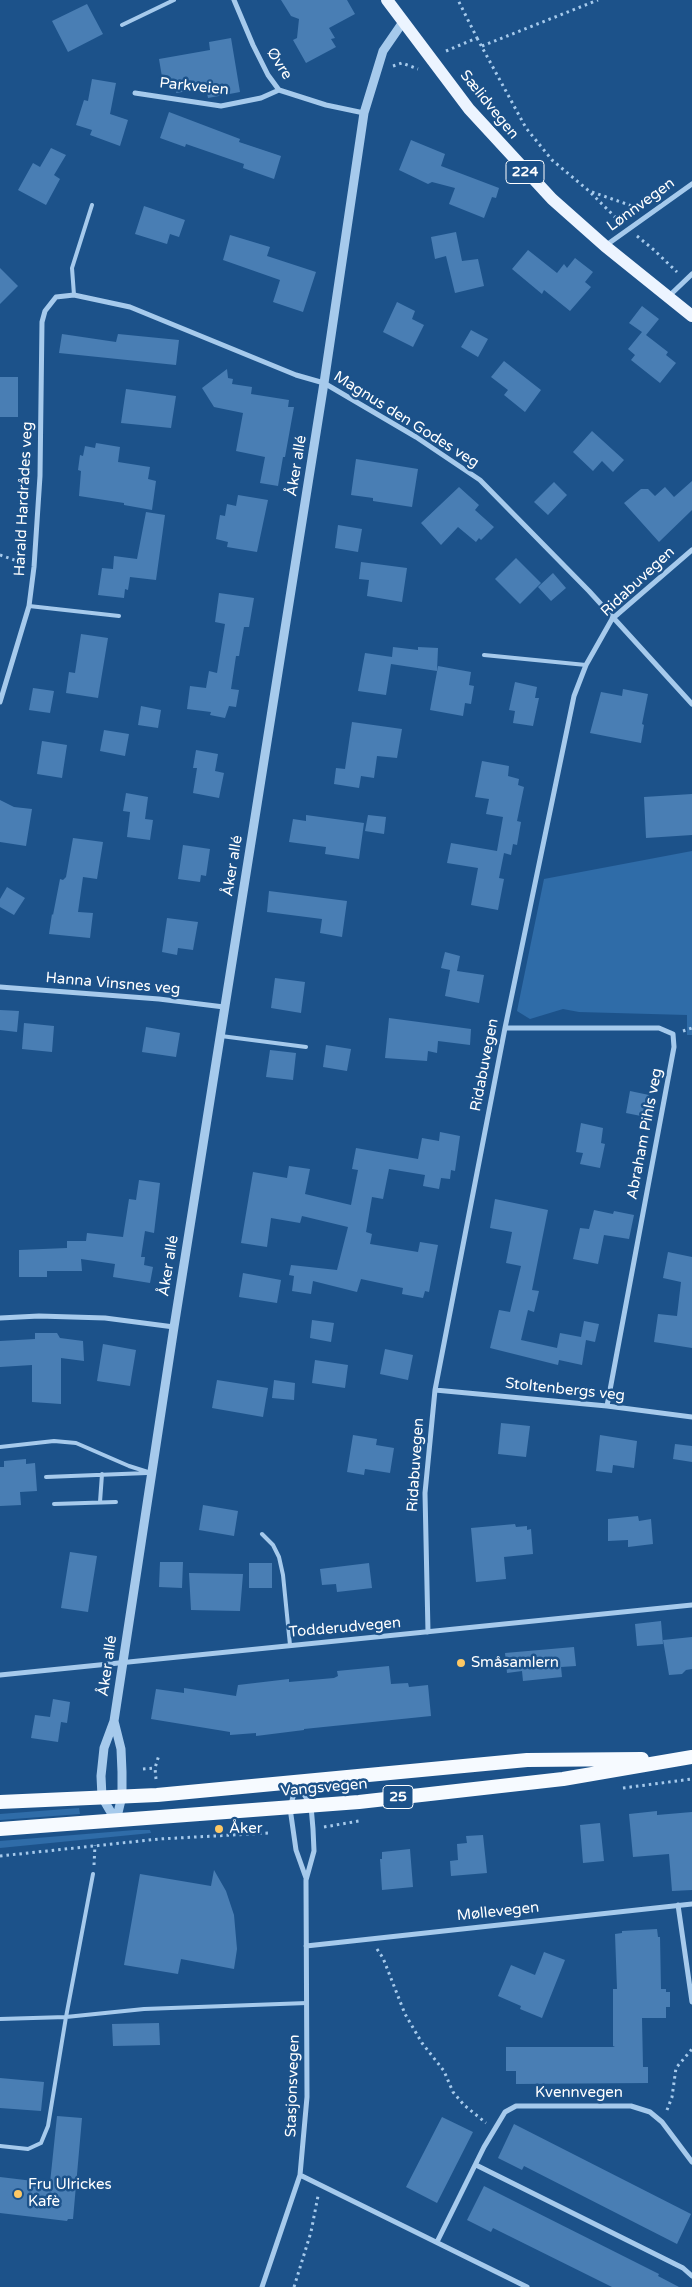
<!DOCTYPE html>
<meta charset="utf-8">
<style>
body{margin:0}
canvas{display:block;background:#1c528a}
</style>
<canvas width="692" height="2287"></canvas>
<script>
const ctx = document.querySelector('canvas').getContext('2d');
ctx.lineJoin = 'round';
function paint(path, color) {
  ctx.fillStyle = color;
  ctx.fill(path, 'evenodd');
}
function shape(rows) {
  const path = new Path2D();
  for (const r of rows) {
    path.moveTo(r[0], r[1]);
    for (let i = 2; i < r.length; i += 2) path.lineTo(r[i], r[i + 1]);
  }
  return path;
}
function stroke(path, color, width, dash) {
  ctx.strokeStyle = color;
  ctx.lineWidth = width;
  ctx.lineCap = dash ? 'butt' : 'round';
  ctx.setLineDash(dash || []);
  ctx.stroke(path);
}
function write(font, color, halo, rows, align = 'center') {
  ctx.font = font + ' "Varela Round",sans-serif';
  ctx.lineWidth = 5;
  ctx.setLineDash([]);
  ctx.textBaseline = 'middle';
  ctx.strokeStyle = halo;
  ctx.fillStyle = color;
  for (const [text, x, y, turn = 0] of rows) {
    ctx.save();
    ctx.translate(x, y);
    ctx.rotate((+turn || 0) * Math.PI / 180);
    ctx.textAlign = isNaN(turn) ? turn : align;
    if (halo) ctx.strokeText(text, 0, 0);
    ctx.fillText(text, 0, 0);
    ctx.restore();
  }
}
paint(shape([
 [692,851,692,1035,687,1035,687,1015,579,1012,563,1009,530,1019,517,1011,544,879],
 [79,1808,80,1814,0,1820,0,1814],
 [135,1830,150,1830,151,1833,0,1848,0,1841]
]), '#2f6ca8');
paint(shape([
 [281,0,347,0,355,14,329,28,335,38,331,39,336,47,306,63,293,40,297,38,299,19,291,16],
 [87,4,103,34,68,52,52,21],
 [231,38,240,92,208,98,206,88,176,93,180,80,163,83,159,59,210,50,209,42],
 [92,79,116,83,110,114,128,120,120,146,90,135,92,130,76,125,84,100,88,101],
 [169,112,240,139,239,142,281,156,274,179,243,168,244,164,186,144,185,147,160,138],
 [411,140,445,154,441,166,499,188,496,198,492,197,484,218,449,204,455,188,432,182,428,184,399,170],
 [51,148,66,155,54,175,60,179,46,205,18,190,33,163,40,167],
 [144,206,185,220,179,237,170,234,167,244,135,234],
 [456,232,462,261,478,259,484,286,455,293,446,256,435,259,431,237],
 [230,235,270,247,267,256,316,272,303,312,273,302,280,280,223,260],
 [528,250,557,273,564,264,567,268,575,258,593,272,585,282,591,287,570,311,544,290,542,294,512,269],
 [0,268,18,286,0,304],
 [397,302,415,311,412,319,424,325,413,347,383,332],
 [642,306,659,319,646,335,668,352,666,355,676,363,660,383,631,360,635,355,628,349,642,332,629,323],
 [471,330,488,339,478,357,461,347],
 [62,334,116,342,118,334,179,340,176,365,59,353],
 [504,361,541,390,525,412,504,395,508,390,491,377],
 [227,369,228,378,233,379,232,384,252,387,251,394,289,400,288,407,294,407,285,457,283,457,278,486,260,483,265,457,236,451,243,413,214,407,202,388],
 [0,377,18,377,18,417,0,417],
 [126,389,176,396,171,428,121,423],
 [592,431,624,460,613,472,602,461,593,471,573,452],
 [96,443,120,447,118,462,150,467,148,479,156,481,152,510,124,505,124,503,79,496,81,471,78,470,80,455,83,456,85,446,95,448],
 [356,459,418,469,412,507,373,501,373,498,351,495],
 [692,481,692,510,659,542,624,503,641,489,648,489,655,496,665,487,674,497],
 [554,482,567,495,548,515,534,502],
 [459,487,479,505,475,510,494,527,481,540,479,538,476,542,458,527,441,545,421,523],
 [238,495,268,500,257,552,227,547,228,542,216,539,220,515,225,516,227,504,236,506],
 [146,512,165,515,156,580,130,577,128,590,125,589,124,598,98,595,102,568,113,569,114,556,137,559],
 [338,525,362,529,358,552,335,548],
 [516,558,541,583,520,604,495,579],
 [361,562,407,568,402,602,367,596,369,580,359,579],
 [553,573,566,588,551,601,538,587],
 [219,593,254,598,249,627,244,627,239,656,236,656,231,689,239,690,236,707,229,706,225,718,210,715,211,712,187,709,190,686,206,688,209,671,217,673,225,624,215,622],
 [81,634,108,638,98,698,66,693,69,672,75,673],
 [393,647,418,650,418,647,438,648,437,671,391,664,386,695,358,691,365,653,392,657],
 [438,666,471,672,469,685,474,686,471,704,465,703,463,716,430,710],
 [515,682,537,687,535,698,539,698,533,726,513,723,515,711,509,710],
 [33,688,54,691,50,713,29,710],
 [623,689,648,694,642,724,644,725,641,743,590,733,601,692,622,696],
 [141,706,161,710,158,728,138,725],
 [352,722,402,729,397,758,377,756,374,778,361,776,359,788,334,784,336,768,345,769],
 [104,730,129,734,125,756,100,751],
 [42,741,67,745,62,778,37,774],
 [196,750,218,754,215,771,224,773,219,798,193,793,197,768,193,768],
 [482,761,509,766,508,776,519,779,518,785,524,787,517,821,521,822,517,845,513,844,511,855,504,853,499,878,504,879,498,910,471,905,478,868,447,863,451,843,497,851,503,817,486,814,489,799,475,797],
 [126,793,148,797,145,819,153,820,150,840,127,837,130,812,123,811],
 [692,794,692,835,646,838,644,797],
 [0,800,14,807,32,809,26,846,0,842],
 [306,815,364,823,359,859,325,854,326,847,289,842,293,819,306,821],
 [368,815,386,817,384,834,365,831],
 [73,838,103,842,97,879,83,877,78,912,93,913,90,938,49,934,52,914,53,915,60,879,63,880,66,877],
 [183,845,210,849,206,876,201,875,200,882,178,879],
 [7,887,25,898,14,915,0,907,0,899],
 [269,891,347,901,342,937,320,933,322,919,267,912],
 [167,918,198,922,193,950,178,948,177,955,162,952],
 [445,952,460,956,457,971,484,975,479,1003,445,996,450,970,441,968],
 [275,978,305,982,301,1013,271,1008],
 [0,1010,19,1011,17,1032,0,1030],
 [389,1018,471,1029,470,1045,438,1041,437,1053,428,1051,427,1061,385,1058],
 [24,1023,54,1026,52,1052,22,1049],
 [146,1027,180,1033,176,1057,142,1052],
 [326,1045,351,1049,347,1071,323,1067],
 [270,1050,296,1053,293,1080,266,1077],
 [630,1091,649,1095,646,1117,626,1113],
 [581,1123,603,1128,601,1143,605,1144,600,1168,580,1164,583,1153,576,1152],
 [440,1132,460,1136,455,1171,451,1170,450,1179,441,1178,439,1189,423,1186,425,1175,389,1169,383,1199,372,1197,366,1232,372,1234,370,1244,418,1252,420,1242,438,1245,429,1292,425,1291,423,1298,402,1294,403,1288,361,1279,357,1292,313,1281,311,1294,292,1291,294,1276,289,1275,291,1265,337,1270,348,1227,302,1216,300,1223,271,1218,267,1247,241,1243,253,1172,287,1178,289,1166,310,1169,305,1194,351,1205,358,1170,352,1169,356,1148,418,1159,422,1138,439,1141],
 [139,1180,160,1183,154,1233,145,1231,141,1257,145,1257,144,1265,153,1267,150,1283,113,1277,115,1264,81,1259,82,1271,47,1271,47,1277,19,1277,19,1250,67,1248,67,1241,86,1241,87,1233,123,1237,129,1199,136,1200],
 [495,1199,548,1210,532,1290,539,1291,534,1312,528,1310,521,1340,557,1348,560,1333,581,1337,584,1321,599,1324,595,1342,586,1340,582,1365,559,1360,558,1365,490,1348,499,1310,510,1312,521,1266,506,1263,512,1232,490,1228],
 [594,1210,613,1214,614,1211,634,1215,629,1239,604,1235,598,1264,573,1259,580,1228,589,1229],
 [668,1252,692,1257,692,1348,654,1342,658,1314,677,1316,681,1282,663,1278],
 [243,1273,281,1280,277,1303,239,1297],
 [312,1320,334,1323,331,1342,310,1338],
 [35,1333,57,1333,60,1338,83,1341,84,1361,61,1358,61,1404,32,1402,32,1365,0,1367,0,1341,35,1339],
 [103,1344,136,1350,130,1386,97,1381],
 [385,1349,413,1355,408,1380,380,1374],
 [315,1360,348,1365,345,1388,312,1383],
 [217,1380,268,1388,263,1417,212,1408],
 [274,1380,295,1383,294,1400,272,1398],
 [501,1423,530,1426,526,1457,498,1454],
 [353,1435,377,1439,376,1445,394,1448,390,1473,365,1469,364,1475,347,1472],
 [600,1435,637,1441,634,1468,613,1465,612,1473,596,1471],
 [675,1444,692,1446,692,1462,673,1459],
 [26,1459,26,1464,35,1463,37,1491,20,1492,21,1505,0,1506,0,1467,4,1467,4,1461],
 [203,1505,238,1511,234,1536,199,1530],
 [638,1516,639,1521,651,1519,653,1544,628,1547,628,1540,608,1541,608,1519],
 [515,1524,516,1527,527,1526,527,1530,531,1529,533,1554,504,1557,506,1579,476,1582,471,1528],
 [70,1552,97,1556,88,1612,61,1608],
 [160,1562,183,1562,182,1588,159,1587],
 [249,1563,272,1563,272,1588,249,1588],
 [369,1563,372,1588,337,1592,336,1584,322,1585,320,1569],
 [189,1573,243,1574,240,1611,191,1610],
 [661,1621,663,1644,637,1646,635,1624],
 [692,1637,692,1669,686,1670,682,1674,669,1675,663,1640],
 [574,1647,576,1666,561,1667,562,1677,523,1681,522,1671,507,1673,505,1653],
 [389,1666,391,1684,408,1683,409,1687,428,1685,431,1716,304,1729,304,1730,256,1736,256,1733,230,1735,230,1732,151,1719,156,1689,184,1693,184,1688,236,1696,238,1685,289,1679,289,1682,334,1678,338,1676,337,1671],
 [53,1699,70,1702,67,1723,61,1722,58,1742,31,1738,35,1715,50,1717],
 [657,1811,657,1815,692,1812,692,1890,672,1891,669,1854,633,1857,629,1814],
 [600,1823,604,1861,583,1863,580,1825],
 [483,1835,487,1873,451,1876,450,1861,458,1860,457,1844,467,1843,466,1836],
 [410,1849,413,1887,382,1890,380,1859,382,1859,382,1852],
 [214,1870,226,1891,234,1915,237,1949,234,1969,181,1959,178,1974,124,1965,140,1874,211,1886],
 [657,1929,658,1937,660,1937,661,1989,666,1989,666,1992,670,1992,670,2007,666,2007,666,2018,642,2018,643,2067,648,2067,648,2083,516,2084,516,2071,506,2071,506,2047,615,2047,613,2046,613,1989,617,1989,615,1934,622,1933,622,1931],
 [544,1952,565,1960,542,2018,520,2009,521,2006,498,1996,511,1965,535,1975],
 [159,2023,160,2045,113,2046,112,2024],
 [0,2078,44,2082,41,2111,0,2108],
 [57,2116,82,2118,73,2219,68,2219,67,2221,0,2213,0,2177,50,2183],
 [442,2117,473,2132,437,2203,406,2187],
 [514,2124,691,2214,677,2244,524,2166,522,2170,498,2158],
 [484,2186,659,2274,658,2276,679,2287,612,2287,493,2228,491,2232,467,2220]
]), '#497eb4');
stroke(shape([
 [477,38,526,128,552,160,589,191,620,222],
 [482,46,598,0],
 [446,51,477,38,458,0],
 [393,66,402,63,418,69],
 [592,192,638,208],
 [637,236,654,250,677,272],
 [0,555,23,563],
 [683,1031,692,1028],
 [143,1769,155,1768],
 [156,1779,155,1768,159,1755],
 [623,1788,692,1779],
 [324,1827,359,1821],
 [0,1856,159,1839,270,1833],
 [94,1865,95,1845],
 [377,1949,383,1958,405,2014,422,2043,444,2071,453,2092,464,2105,486,2123],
 [667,2110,672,2097,676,2068,692,2049],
 [294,2287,311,2232,318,2196]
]), '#a6caec', 3, [2.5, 4]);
stroke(shape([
 [122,25,174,0],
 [74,295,72,268,92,205],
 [29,606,119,616],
 [484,655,586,665],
 [221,1036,306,1047],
 [0,1447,54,1441,76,1443,129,1466,151,1473],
 [46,1477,147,1473],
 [100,1502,102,1474],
 [54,1504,116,1502],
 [262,1534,273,1545,279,1557,283,1575,290,1645],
 [0,2019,66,2017,144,2009,307,2003],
 [0,2146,28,2149,41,2143,48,2126,66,2017,93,1874]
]), '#a6caec', 4);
stroke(shape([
 [234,0,253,45,268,75,279,90,326,105,364,113],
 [135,93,221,106,261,98,279,90],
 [605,246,692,184],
 [668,297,692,274],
 [0,702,29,606,34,567,40,476,42,322,45,311,56,297,74,295,130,307,296,375,324,383,416,437,480,480,589,591,692,704],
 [0,987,159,999,224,1007],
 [505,1028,659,1028,673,1034,674,1047,607,1406],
 [0,1318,39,1316,105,1318,174,1327],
 [435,1390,607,1406,692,1417],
 [428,1632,425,1493,435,1390,505,1028,574,696,586,665,612,619,692,550],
 [0,1675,692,1605],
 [297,1782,290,1808,296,1850,306,1878],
 [678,1905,692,2002],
 [306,1946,692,1904],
 [476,2165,683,2268,692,2276],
 [300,2175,527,2287],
 [437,2242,484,2147,505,2112,516,2106,631,2106,650,2112,662,2122,692,2162],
 [262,2287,300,2175,307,2097,306,1880,314,1851,313,1829,311,1806,298,1784]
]), '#a6caec', 5);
stroke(shape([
 [114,1721,121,1749,122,1772,122,1796,116,1821],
 [116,1821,102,1797,101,1776,104,1748,114,1721,174,1327,324,383,364,113,383,51,403,22]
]), '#a6caec', 9);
stroke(shape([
 [387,0,469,109,552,199,605,246,692,316]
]), '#ecf4ff', 12);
stroke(shape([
 [0,1802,157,1795,527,1760,642,1759],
 [0,1829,359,1802,563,1779,692,1757]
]), '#f6faff', 14);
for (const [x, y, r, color] of [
 [461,1663,5,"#fdc864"],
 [219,1829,5,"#fdc864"],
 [18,2194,5,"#fdc864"]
]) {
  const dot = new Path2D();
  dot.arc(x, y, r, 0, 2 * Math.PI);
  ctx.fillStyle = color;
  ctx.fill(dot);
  stroke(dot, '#1c528a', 2);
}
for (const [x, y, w] of [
 [525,172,38],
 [398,1797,30]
]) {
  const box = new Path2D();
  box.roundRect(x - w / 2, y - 11.5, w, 23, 4);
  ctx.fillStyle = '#1c528a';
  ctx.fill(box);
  stroke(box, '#fff', 1);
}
write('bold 14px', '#fff', null, [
 ["224",525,172],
 ["25",398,1797]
]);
write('15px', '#fff', '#1c528a', [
 ["Øvre",279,64,58],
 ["Parkveien",194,87,6],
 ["Sælidvegen",489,105,51],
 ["Lønnvegen",641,205,-36],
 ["Magnus den Godes veg",406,420,32],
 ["Åker allé",297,466,-81],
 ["Harald Hardrådes veg",24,499,-87],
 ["Ridabuvegen",638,582,-43],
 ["Åker allé",233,866,-81],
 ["Hanna Vinsnes veg",113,984,5],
 ["Ridabuvegen",485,1065,-79],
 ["Abraham Pihls veg",645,1134,-79],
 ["Åker allé",169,1266,-81],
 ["Stoltenbergs veg",565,1390,6],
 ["Ridabuvegen",416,1465,-86],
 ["Todderudvegen",345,1628,-5],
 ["Åker allé",108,1666,-82],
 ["Vangsvegen",324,1788,-5],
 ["Møllevegen",498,1912,-6],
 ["Stasjonsvegen",293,2086,-88],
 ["Kvennvegen",579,2093]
]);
write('15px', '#fff', '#1c528a', [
 ["Småsamlern",471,1663],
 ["Åker",229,1829],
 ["Fru Ulrickes",28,2185],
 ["Kafè",28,2202]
], 'left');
</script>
